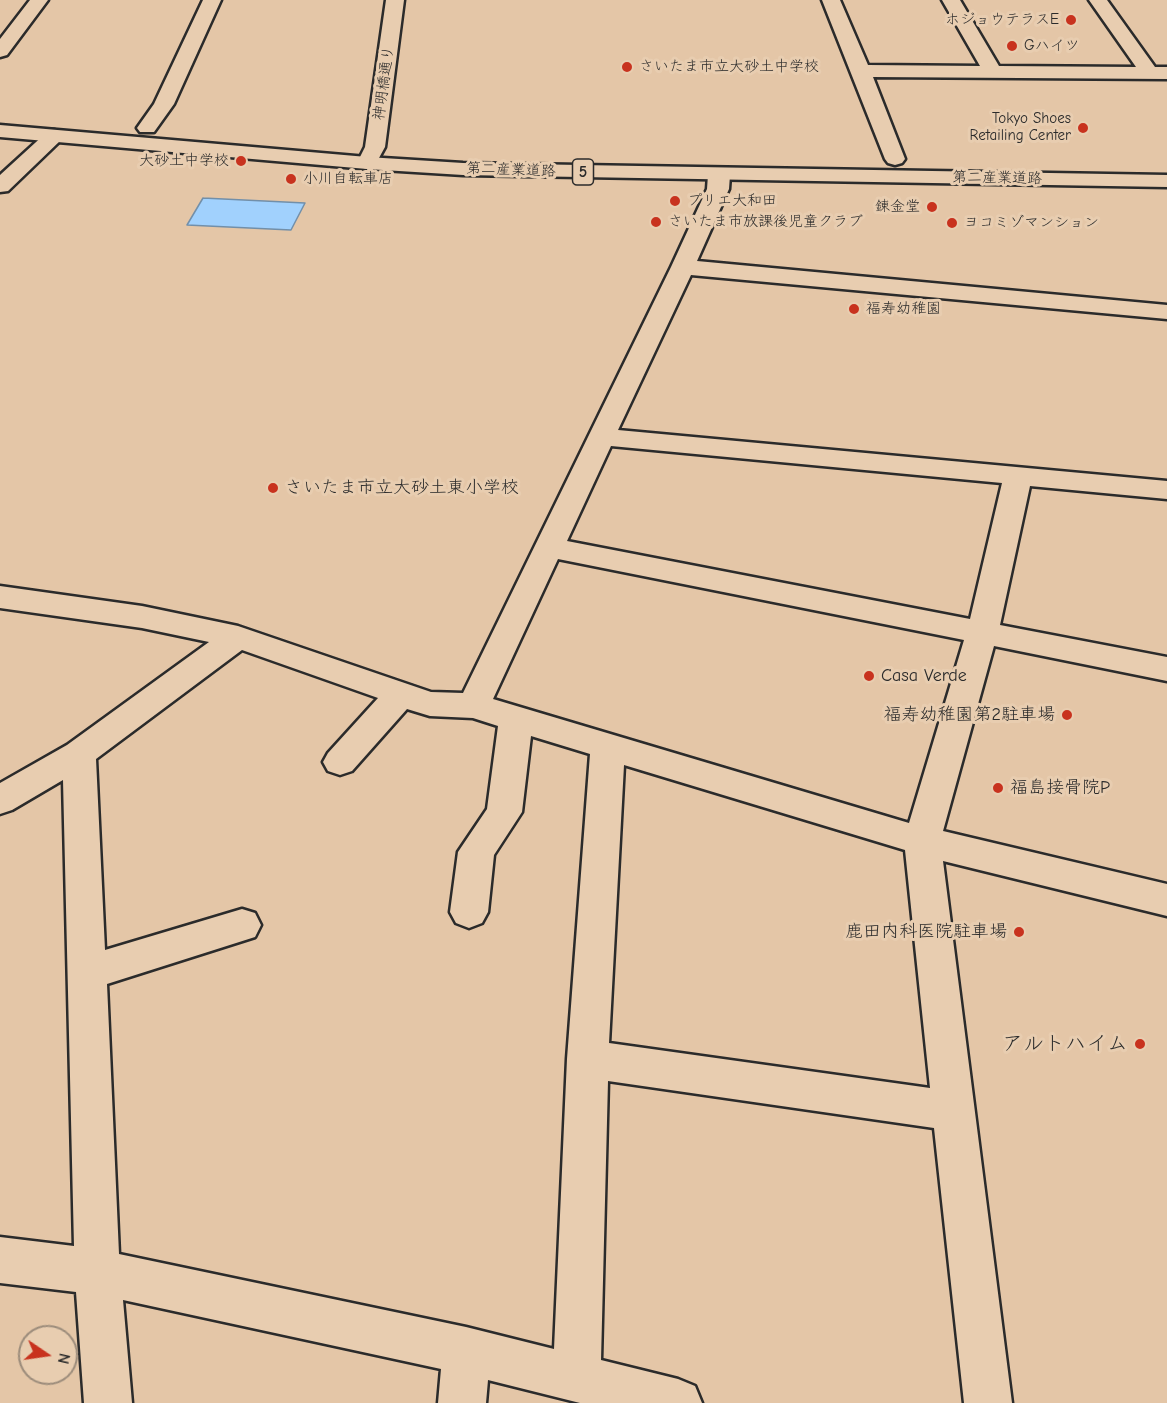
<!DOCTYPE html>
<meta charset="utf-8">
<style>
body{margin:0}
#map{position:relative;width:1167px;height:1403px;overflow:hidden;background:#e4c6a7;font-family:"Comic Neue",sans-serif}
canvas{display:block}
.north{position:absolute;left:18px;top:1325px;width:60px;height:60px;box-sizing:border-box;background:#e8cdb0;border:2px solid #9c8c7b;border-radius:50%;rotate:103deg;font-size:16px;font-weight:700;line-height:24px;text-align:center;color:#2b2b2b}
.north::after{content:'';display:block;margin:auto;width:21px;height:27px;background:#c8321e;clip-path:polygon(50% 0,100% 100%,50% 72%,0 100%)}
</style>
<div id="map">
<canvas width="1167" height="1403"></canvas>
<div class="north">N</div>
</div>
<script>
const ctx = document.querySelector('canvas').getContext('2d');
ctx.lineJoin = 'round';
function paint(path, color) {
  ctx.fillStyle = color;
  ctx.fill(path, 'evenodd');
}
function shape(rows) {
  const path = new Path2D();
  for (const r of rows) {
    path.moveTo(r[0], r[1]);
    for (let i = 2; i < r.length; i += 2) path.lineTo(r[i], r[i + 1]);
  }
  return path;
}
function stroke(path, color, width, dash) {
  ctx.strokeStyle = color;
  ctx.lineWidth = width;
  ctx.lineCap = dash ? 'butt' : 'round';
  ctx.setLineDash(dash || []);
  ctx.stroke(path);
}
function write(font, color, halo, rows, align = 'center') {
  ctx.font = font + ' "Comic Neue","Klee One",sans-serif';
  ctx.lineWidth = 6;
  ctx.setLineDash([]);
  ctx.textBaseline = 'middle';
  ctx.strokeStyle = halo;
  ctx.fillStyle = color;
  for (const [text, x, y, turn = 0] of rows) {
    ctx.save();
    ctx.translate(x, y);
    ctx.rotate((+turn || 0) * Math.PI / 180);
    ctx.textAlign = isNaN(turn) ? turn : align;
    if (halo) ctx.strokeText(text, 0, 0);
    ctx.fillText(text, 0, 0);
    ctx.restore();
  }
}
const water = shape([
 [203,198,305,203,291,230,187,225,203,198]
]);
paint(water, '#a1d1fd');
stroke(water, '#728fa9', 1.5);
const minor = shape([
 [30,0,48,0,7,55,0,57,0,39,30,0],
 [203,0,221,0,174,104,154,132,140,132,137,128,154,104,203,0],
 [386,0,404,0,385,147,374,167,367,169,360,167,357,163,365,147,386,0],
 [822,0,840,0,868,65,980,66,942,0,960,0,999,66,1136,67,1089,0,1107,0,1155,67,1167,67,1167,79,873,77,905,159,902,163,895,165,888,163,885,159,822,0],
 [54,130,61,132,64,136,61,140,8,191,0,192,0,175,47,132,54,130],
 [719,169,726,171,730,175,729,189,697,261,1167,305,1167,319,691,275,618,430,1167,481,1167,499,1030,486,1000,625,1167,657,1167,681,994,646,943,831,1167,884,1167,916,943,861,1012,1403,964,1403,934,1128,608,1081,601,1360,678,1379,695,1386,702,1403,580,1403,488,1380,486,1403,438,1403,441,1369,123,1300,132,1403,84,1403,76,1292,0,1283,0,1237,74,1246,63,780,12,810,0,814,0,783,67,745,209,642,142,628,0,608,0,586,142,606,238,626,431,692,463,693,671,267,707,189,708,175,712,171,719,169],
 [611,446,1002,483,970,619,567,541,611,446],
 [558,559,964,640,909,823,493,699,558,559],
 [242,650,378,698,328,753,323,762,328,771,340,775,352,771,407,709,430,716,473,718,498,726,487,809,458,852,450,912,456,923,469,928,482,923,488,912,494,855,522,812,531,736,590,754,567,1059,554,1349,466,1327,119,1254,107,984,255,937,261,925,255,913,242,909,105,950,96,759,242,650],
 [624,765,905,850,930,1088,609,1043,624,765]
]);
const major = shape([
 [0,125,367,157,463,163,1167,175,1167,187,463,175,367,169,0,137,0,125]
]);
stroke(minor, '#2b2b2b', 5);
stroke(major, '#2b2b2b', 5);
paint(minor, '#e8cdb0');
paint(major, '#e8cdb0');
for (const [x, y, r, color] of [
 [1071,20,6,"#c8321e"],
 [1012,46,6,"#c8321e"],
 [627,67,6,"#c8321e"],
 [1083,128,6,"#c8321e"],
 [241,161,6,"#c8321e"],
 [291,179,6,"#c8321e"],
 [675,201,6,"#c8321e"],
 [932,207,6,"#c8321e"],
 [656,222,6,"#c8321e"],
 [952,223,6,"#c8321e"],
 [854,309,6,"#c8321e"],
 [273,488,6,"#c8321e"],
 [869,676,6,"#c8321e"],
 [1067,715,6,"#c8321e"],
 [998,788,6,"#c8321e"],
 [1019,932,6,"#c8321e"],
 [1140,1044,6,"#c8321e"]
]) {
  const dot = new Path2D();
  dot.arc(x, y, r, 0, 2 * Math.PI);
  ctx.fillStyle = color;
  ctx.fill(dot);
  stroke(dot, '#e8cdb0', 2);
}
write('15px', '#2b2b2b', '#e8cdb0', [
 ["ホジョウテラスE",1059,20,"right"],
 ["Gハイツ",1024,46],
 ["さいたま市立大砂土中学校",639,67],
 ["Tokyo Shoes",1071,119,"right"],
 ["Retailing Center",1071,136,"right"],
 ["大砂土中学校",229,161,"right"],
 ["小川自転車店",303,179],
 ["プリエ大和田",687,201],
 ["錬金堂",920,207,"right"],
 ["さいたま市放課後児童クラブ",668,222],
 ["ヨコミゾマンション",964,223],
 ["福寿幼稚園",866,309]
], 'left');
write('15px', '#2b2b2b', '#e8cdb0', [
 ["神明橋通り",384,83,-82],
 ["第二産業道路",511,170,2],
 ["第二産業道路",997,178,1]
]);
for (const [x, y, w] of [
 [583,172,21]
]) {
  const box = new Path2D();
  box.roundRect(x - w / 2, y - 13, w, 26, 4.5);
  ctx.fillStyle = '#e8cdb0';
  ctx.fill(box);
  stroke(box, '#2b2b2b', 1.5);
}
write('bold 16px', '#2b2b2b', null, [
 ["5",583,172]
]);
write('18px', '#2b2b2b', '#e8cdb0', [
 ["さいたま市立大砂土東小学校",285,488],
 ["Casa Verde",881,676],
 ["福寿幼稚園第2駐車場",1055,715,"right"],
 ["福島接骨院P",1010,788],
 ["鹿田内科医院駐車場",1007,932,"right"]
], 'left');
write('21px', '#2b2b2b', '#e8cdb0', [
 ["アルトハイム",1128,1044]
], 'right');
</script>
